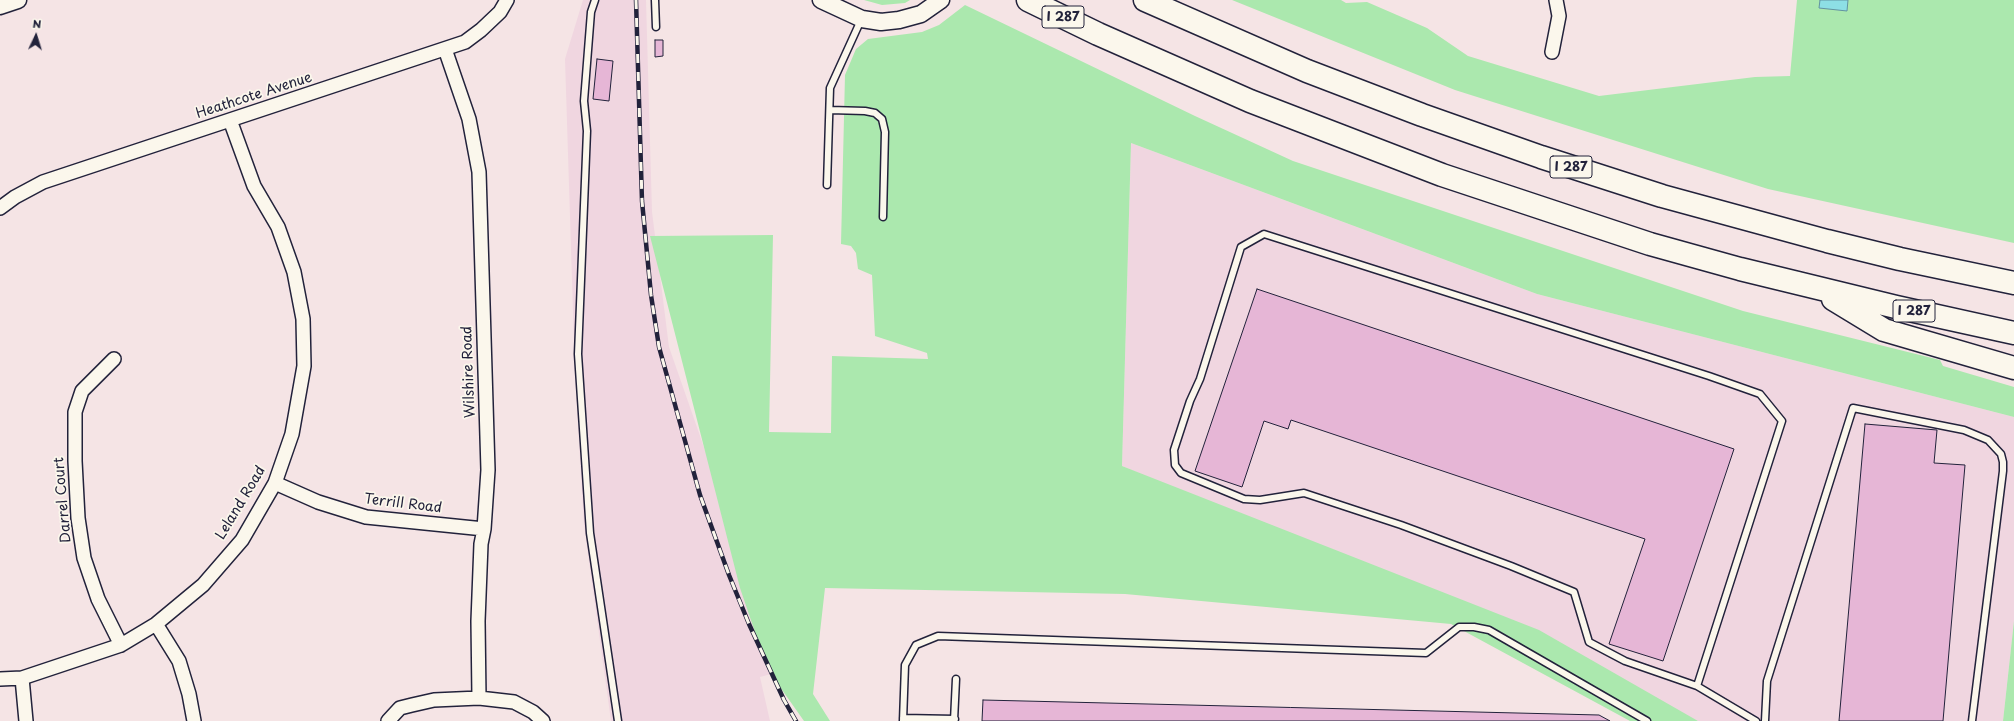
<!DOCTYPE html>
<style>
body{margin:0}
#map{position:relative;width:2014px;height:721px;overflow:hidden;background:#f5e4e5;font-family:"Playpen Sans",sans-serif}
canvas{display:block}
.north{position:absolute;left:16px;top:16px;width:40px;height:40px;-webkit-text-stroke:3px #fbf7ec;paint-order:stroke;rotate:4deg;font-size:11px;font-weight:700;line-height:16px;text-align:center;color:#22223b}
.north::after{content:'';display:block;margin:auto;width:14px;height:18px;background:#22223b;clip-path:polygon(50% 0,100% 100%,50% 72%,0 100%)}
</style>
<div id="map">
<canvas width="2014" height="721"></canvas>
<div class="north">N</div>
</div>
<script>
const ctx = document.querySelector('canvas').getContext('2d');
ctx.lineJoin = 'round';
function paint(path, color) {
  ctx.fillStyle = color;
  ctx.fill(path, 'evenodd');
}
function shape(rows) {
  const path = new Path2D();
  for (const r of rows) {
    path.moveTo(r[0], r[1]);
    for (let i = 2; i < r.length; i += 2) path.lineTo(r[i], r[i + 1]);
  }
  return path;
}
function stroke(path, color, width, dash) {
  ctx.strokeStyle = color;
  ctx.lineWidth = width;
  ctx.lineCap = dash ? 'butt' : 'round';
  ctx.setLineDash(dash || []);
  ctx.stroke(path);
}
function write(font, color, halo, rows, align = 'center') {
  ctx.font = font + ' "Playpen Sans",sans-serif';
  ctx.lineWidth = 3.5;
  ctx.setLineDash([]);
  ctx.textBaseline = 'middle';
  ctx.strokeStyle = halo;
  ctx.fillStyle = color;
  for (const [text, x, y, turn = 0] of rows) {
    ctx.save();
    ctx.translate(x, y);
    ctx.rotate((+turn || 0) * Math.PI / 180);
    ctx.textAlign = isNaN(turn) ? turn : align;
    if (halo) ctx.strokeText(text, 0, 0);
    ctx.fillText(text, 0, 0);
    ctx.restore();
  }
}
paint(shape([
 [583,0,646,0,652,212,669,347,782,671,760,677,770,721,611,721,584,525,575,375,565,59],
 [1131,143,1537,294,2014,417,2014,621,2003,721,1698,721,1122,466]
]), '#f0d6e0');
paint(shape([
 [864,0,910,0,905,3,882,5],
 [1232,0,1341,0,1346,3,1367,2,1427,28,1468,56,1599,96,1755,77,1790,76,1797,0,2014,0,2014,243,1768,189,1455,90],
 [965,5,1195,116,1293,161,1743,311,1940,360,1943,366,2014,387,2014,417,1537,294,1131,143,1122,466,1539,630,1698,721,1630,721,1451,624,1125,594,825,588,813,694,830,721,804,721,768,670,740,588,650,236,773,235,769,432,831,433,832,356,928,359,927,353,875,336,872,275,858,269,856,253,851,246,841,244,845,75,856,49,868,39,922,32,939,25],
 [2014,621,2014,721,2003,721]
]), '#abe8ae');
const water = shape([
 [1820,0,1848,0,1847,11,1819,8,1820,0]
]);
paint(water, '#8ddfe5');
stroke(water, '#6293a1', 1);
const building = shape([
 [655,40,663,40,663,56,655,57,655,40],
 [597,59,613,61,609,101,593,99,597,59],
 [1257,289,1734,449,1663,661,1609,644,1645,539,1291,420,1288,429,1264,421,1242,487,1195,471,1257,289],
 [1865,424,1937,430,1934,463,1965,465,1943,721,1839,721,1865,424],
 [983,700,1599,715,1610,721,982,721,983,700]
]);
paint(building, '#e6b6d6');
stroke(building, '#22223b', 1);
const service = shape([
 [595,0,591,12,584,101,587,131,578,354,590,533,618,721],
 [655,0,656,27],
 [830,110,865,111,875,113,882,119,885,132,883,217],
 [827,185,830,88,861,20],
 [1697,686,1782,421,1760,394,1709,376,1264,234,1241,247,1200,379,1190,401,1174,450,1175,465,1181,473,1244,499,1260,500,1304,493,1401,525,1511,566,1574,592,1589,642,1625,661,1697,686,1756,721],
 [903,718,955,719],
 [903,721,905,665,916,645,938,636,1426,653,1459,627,1474,627,1489,630,1647,721],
 [954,721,956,679],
 [1765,721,1767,681,1853,408,1964,430,1988,440,2001,454,2003,462,2003,471,1972,721]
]);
const minor = shape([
 [445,49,469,119,479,172,488,470,484,529,481,544,478,621,479,698],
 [1552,52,1559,16,1556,0],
 [0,208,15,197,43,182,465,42,481,30,500,12,507,0],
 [114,359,82,391,75,412,75,461,78,518,84,558,98,599,121,645],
 [275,483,318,502,366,517,484,529],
 [156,624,179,661,189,694,194,721],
 [22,678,26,721],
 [0,679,22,678,121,645,156,624,203,585,242,540,275,483,292,434,304,366,303,319,294,272,278,227,254,186,230,120],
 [388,721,400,708,412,705,434,700,479,698,514,702,533,712,543,721]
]);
const tertiary = shape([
 [821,0,862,19,881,22,899,20,921,14,941,0],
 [0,6,18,0]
]);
const motorway = shape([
 [1028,0,1098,34,1250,101,1442,175,1650,244,1740,269,1896,307,2014,333],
 [1145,0,1307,71,1422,115,1541,157,1662,196,1827,241,1900,259,2014,283],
 [1833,299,1884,330,2014,368]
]);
stroke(service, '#22223b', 9);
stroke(minor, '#22223b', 16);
stroke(tertiary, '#22223b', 19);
stroke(motorway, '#22223b', 25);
stroke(service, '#fbf7ec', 6);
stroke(minor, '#fbf7ec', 13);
stroke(tertiary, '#fbf7ec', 16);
stroke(motorway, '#fbf7ec', 22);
const rail = shape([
 [636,0,642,201,651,295,659,347,700,495,729,575,749,624,784,700,796,721]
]);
stroke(rail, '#22223b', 4.5);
stroke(rail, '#fbf7ec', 3, [9]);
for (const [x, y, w] of [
 [1063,17,42],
 [1571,167,42],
 [1914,311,42]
]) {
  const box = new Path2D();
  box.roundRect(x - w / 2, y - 11, w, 22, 3);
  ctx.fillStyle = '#fbf7ec';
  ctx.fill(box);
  stroke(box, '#22223b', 1);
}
write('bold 13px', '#22223b', null, [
 ["I 287",1063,17],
 ["I 287",1571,167],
 ["I 287",1914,311]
]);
write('14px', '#22223b', '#fbf7ec', [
 ["Heathcote Avenue",254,96,-18],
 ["Wilshire Road",469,372,-92],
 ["Darrel Court",63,500,-95],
 ["Leland Road",241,503,-59],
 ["Terrill Road",403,504,7]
]);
</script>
